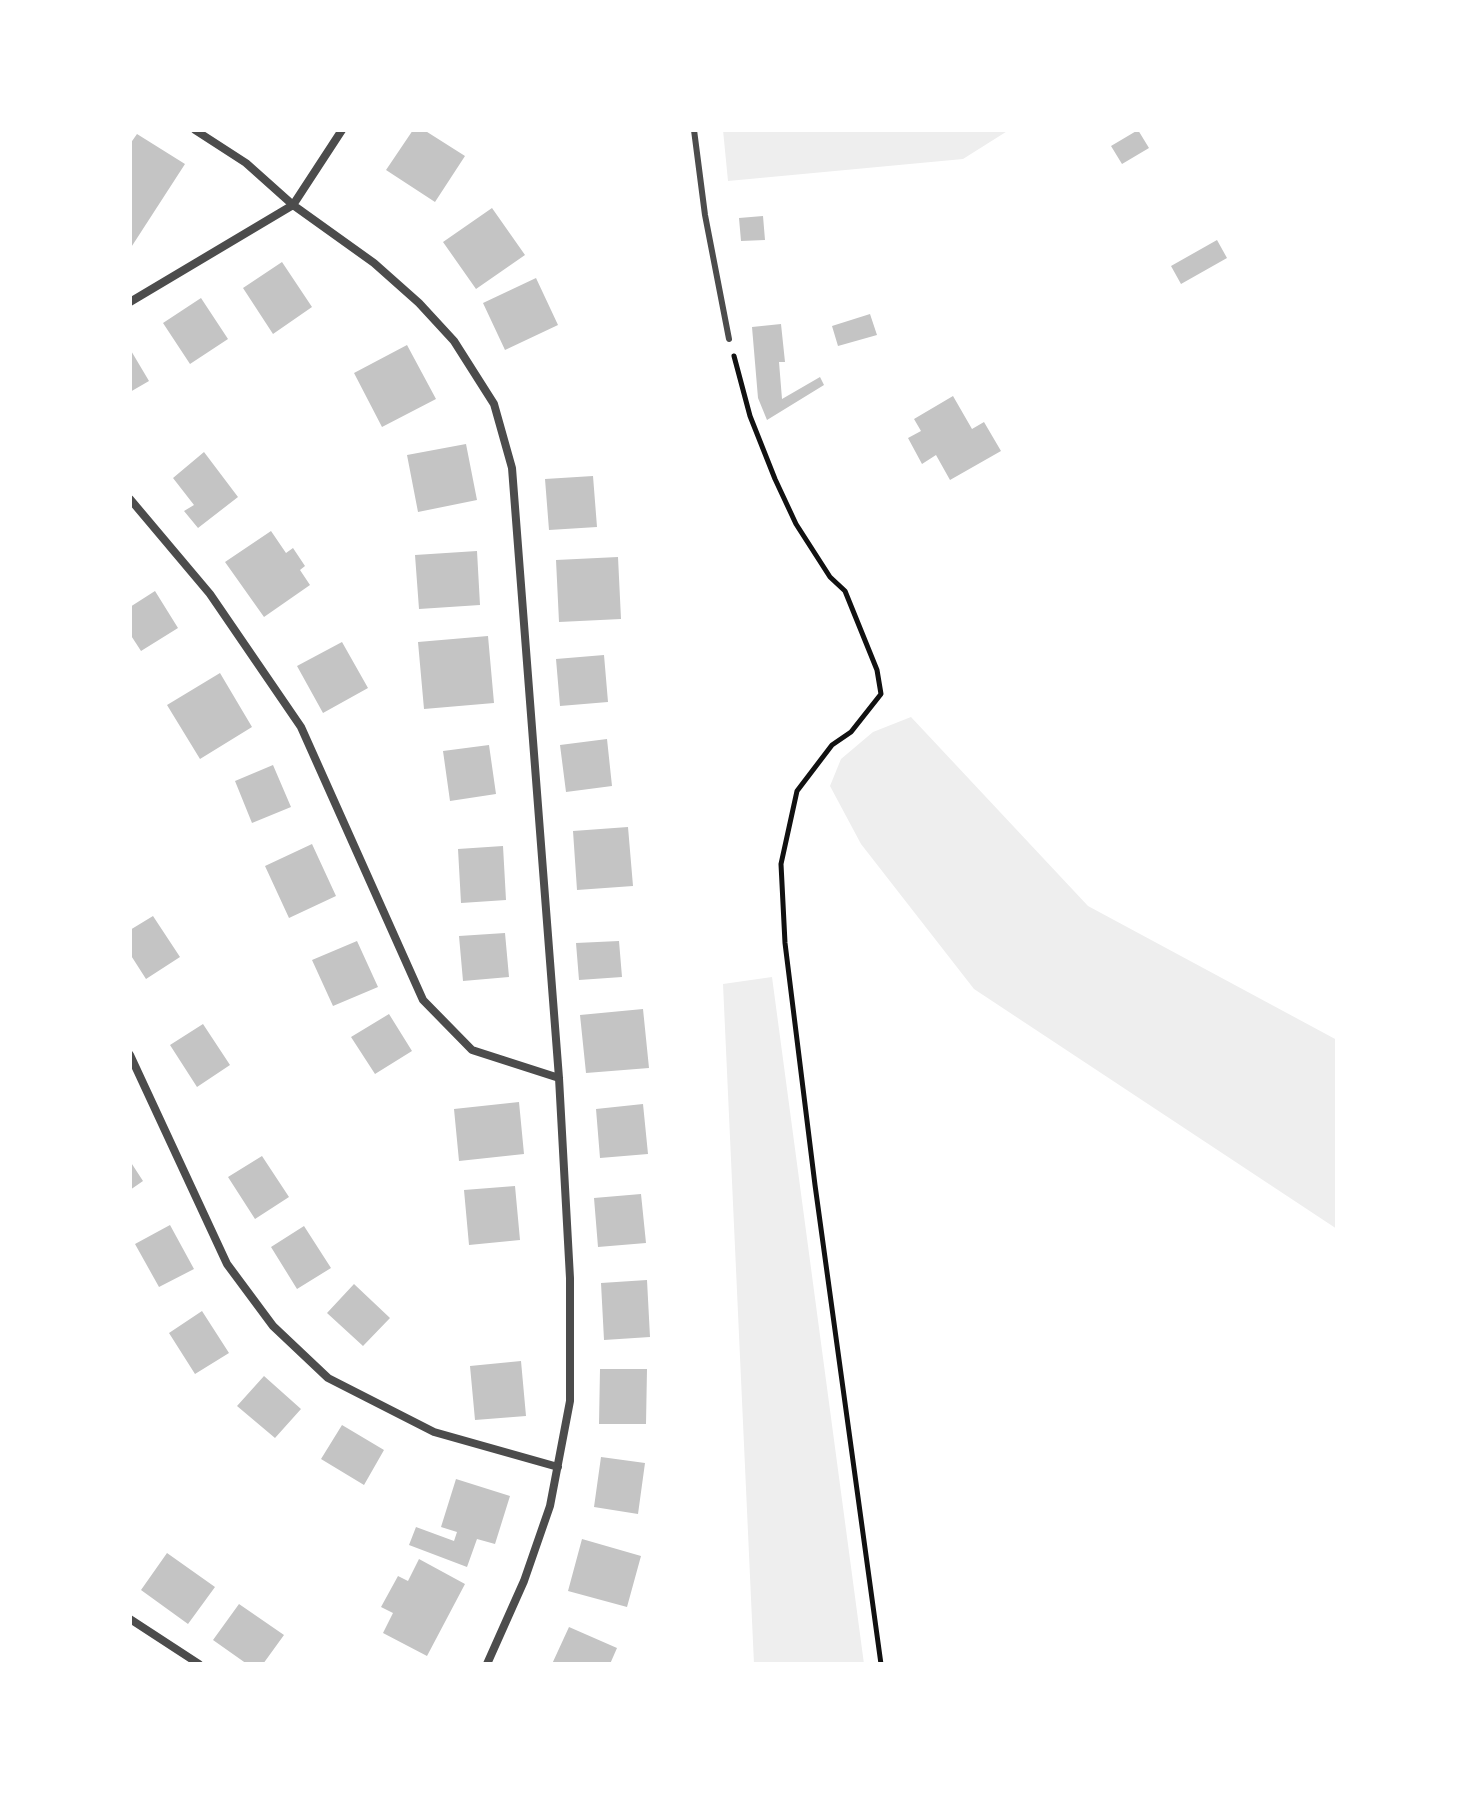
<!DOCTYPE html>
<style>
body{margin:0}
#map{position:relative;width:1467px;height:1794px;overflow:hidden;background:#fff;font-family:"Public Sans",sans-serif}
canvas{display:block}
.frame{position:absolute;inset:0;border:132px solid #fff;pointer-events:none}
</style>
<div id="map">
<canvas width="1467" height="1794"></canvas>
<div class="frame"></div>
</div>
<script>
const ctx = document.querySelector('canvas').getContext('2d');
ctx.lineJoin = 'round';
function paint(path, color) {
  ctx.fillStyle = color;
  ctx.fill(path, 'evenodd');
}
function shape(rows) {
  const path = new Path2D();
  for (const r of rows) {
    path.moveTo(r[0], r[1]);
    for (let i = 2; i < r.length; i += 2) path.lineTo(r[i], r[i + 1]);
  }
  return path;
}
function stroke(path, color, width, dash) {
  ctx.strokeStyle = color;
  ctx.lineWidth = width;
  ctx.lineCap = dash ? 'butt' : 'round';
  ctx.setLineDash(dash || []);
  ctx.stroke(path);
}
paint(shape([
 [723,130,1009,130,963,159,728,181],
 [911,717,1088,906,1337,1040,1337,1229,974,989,861,844,830,786,841,759,873,732],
 [772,977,864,1664,754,1664,723,984]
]), '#eee');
paint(shape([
 [413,130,424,130,465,156,435,202,386,170],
 [1138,130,1149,148,1122,164,1111,146],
 [137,134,185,164,130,249,130,144],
 [492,208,525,255,476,289,443,242],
 [763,216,765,240,741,241,739,218],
 [1217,240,1227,258,1181,284,1171,266],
 [282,262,312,307,273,334,243,288],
 [536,278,558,325,505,350,483,303],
 [201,298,228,339,190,364,163,323],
 [870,314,877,335,838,346,832,326],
 [781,324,785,362,779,362,782,399,820,377,824,385,767,420,758,398,752,327],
 [407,345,436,399,382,427,354,373],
 [130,349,149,381,130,392],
 [953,396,972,429,984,422,1001,451,950,480,936,455,922,464,908,438,921,431,914,419],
 [466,444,477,500,418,512,407,455],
 [204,452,238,497,198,528,184,511,194,505,173,478],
 [593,476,597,527,549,530,545,479],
 [271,531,286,553,293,548,305,566,300,570,310,585,264,617,225,562],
 [477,551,480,605,419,609,415,555],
 [618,557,621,619,559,622,556,560],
 [155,591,178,628,141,651,130,634,130,607],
 [488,636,494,703,424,709,418,642],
 [342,642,368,688,323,713,297,666],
 [604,655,608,702,560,706,556,659],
 [220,673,252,727,200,759,167,705],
 [607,739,612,786,566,792,560,745],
 [489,745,496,794,450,801,443,751],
 [273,765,291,807,252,823,235,781],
 [628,827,633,886,577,890,573,831],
 [312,844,336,896,289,918,265,866],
 [503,846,506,900,461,903,458,849],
 [153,916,180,957,146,979,130,954,130,930],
 [505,933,509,977,463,981,459,936],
 [357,941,378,987,333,1006,312,960],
 [619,941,622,977,579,980,576,943],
 [643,1009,649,1068,586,1073,580,1015],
 [389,1014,412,1051,375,1074,351,1037],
 [203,1024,230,1065,197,1087,170,1045],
 [519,1102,524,1154,459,1161,454,1109],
 [643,1104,648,1154,600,1158,596,1109],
 [262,1156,289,1197,255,1219,228,1177],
 [130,1161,143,1181,130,1190],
 [515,1186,520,1240,469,1245,464,1190],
 [641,1194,646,1243,598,1247,594,1198],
 [170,1225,194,1269,159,1287,135,1244],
 [304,1226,331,1268,297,1289,271,1247],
 [647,1280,650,1337,604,1340,601,1283],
 [354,1284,390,1318,363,1346,327,1313],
 [202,1311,229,1353,195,1374,169,1333],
 [521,1361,526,1416,475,1420,470,1366],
 [600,1369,647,1369,646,1424,599,1424],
 [264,1376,301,1409,275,1438,237,1406],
 [342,1425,384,1450,364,1485,321,1459],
 [601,1457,645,1463,638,1514,594,1507],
 [456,1479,510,1496,495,1544,477,1539,467,1567,409,1545,416,1527,454,1541,457,1532,441,1527],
 [582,1539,641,1556,627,1607,568,1591],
 [167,1553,215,1587,188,1624,141,1590],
 [419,1559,465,1584,427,1656,383,1633,393,1613,381,1607,398,1576,408,1581],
 [239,1604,284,1635,263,1664,247,1664,213,1640],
 [569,1627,617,1648,610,1664,552,1664]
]), '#c4c4c4');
stroke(shape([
 [734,356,750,416,775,479,796,524,830,577,845,591,877,670,881,694,851,732,832,745,797,791,781,864,785,943,815,1185,881,1664]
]), '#111', 5);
stroke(shape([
 [694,130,705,215,729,339]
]), '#4c4c4c', 6);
stroke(shape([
 [195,130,246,163,293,205,374,263,419,303,454,341,494,404,512,468,559,1078,570,1278,570,1401,550,1506,524,1581,487,1664],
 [130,302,293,205,342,130],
 [130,499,210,594,301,727,423,1000,472,1050,559,1078],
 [130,1055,227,1264,273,1326,328,1378,434,1432,558,1467],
 [130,1619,199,1664]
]), '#4c4c4c', 8);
</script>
